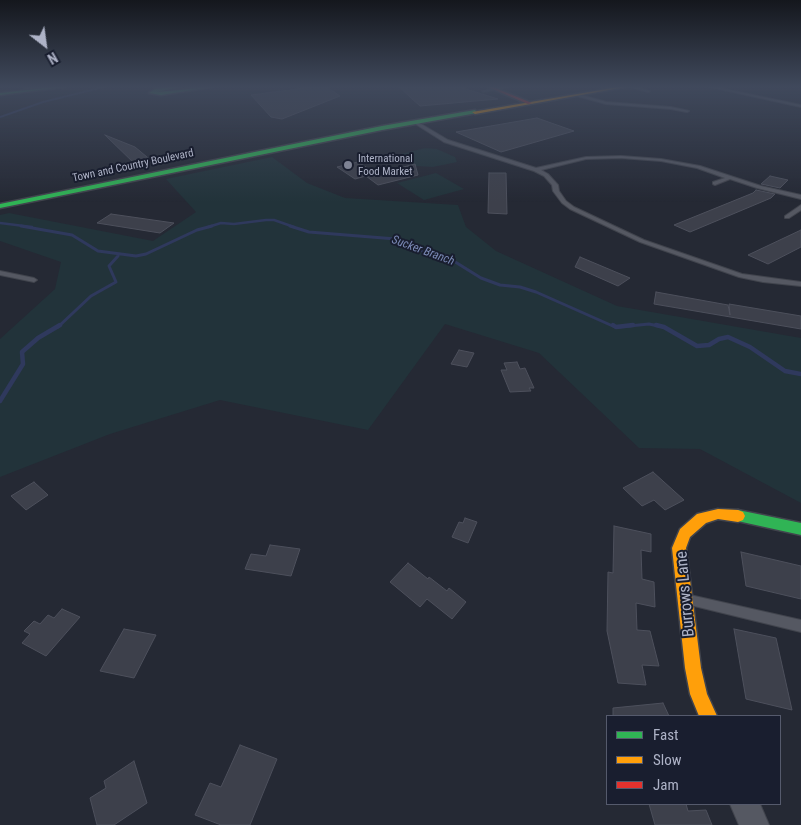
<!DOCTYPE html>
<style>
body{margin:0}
#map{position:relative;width:801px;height:825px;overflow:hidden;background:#252934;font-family:"Roboto Condensed",sans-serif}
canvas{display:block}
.legend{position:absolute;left:606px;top:715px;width:175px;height:90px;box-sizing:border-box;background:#191e2f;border:1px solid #555a6c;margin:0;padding:6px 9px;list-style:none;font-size:15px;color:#aeb3c7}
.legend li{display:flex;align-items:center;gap:10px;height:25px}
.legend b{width:25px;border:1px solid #555a6c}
.north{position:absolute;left:20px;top:20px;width:50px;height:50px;-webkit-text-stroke:4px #191e2f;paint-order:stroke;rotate:150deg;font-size:14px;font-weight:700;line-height:20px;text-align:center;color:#aeb3c7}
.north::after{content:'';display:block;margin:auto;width:18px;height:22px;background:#aeb3c7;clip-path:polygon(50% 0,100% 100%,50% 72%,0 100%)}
</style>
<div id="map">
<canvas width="801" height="825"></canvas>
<ul class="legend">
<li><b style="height:6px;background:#30b455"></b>Fast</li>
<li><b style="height:6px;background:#ff9f0a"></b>Slow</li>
<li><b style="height:6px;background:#e5322d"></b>Jam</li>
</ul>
<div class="north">N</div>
</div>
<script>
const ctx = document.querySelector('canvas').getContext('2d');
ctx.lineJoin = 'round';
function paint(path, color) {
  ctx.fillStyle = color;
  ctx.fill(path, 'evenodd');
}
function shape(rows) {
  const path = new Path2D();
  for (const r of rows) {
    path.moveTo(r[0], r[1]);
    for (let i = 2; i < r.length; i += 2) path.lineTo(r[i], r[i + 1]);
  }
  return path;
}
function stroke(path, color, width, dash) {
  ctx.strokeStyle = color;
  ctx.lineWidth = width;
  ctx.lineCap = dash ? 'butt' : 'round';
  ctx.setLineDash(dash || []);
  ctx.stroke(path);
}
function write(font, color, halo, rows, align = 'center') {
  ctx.font = font + ' "Roboto Condensed",sans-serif';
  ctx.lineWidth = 4;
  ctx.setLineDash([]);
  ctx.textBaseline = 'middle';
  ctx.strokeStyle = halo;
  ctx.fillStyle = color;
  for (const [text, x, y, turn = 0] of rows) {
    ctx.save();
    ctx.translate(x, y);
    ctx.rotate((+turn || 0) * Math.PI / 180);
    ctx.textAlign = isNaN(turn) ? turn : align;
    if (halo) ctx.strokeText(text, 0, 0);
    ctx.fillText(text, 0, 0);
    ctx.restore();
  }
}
paint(shape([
 [425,148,437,149,455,157,457,162,433,167,416,166,407,161,413,159,401,154],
 [272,157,307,183,345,198,458,205,466,227,496,251,617,306,801,338,801,503,700,449,639,448,539,353,445,324,368,430,220,400,110,434,0,477,0,339,55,289,61,262,0,241,0,215,9,213,153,241,196,212,166,179],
 [436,173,464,189,424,200,397,183]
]), '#22333a');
stroke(shape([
 [0,117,43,102,104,87]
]), '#2f395d', 2);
stroke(shape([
 [0,223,32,227],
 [208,227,221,223,234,224,266,220,274,220,294,227]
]), '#2f395d', 2.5);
stroke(shape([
 [21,226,72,235,98,251,136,256,146,254,197,230,212,226],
 [290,226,309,232,396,239,418,250,444,255,481,278,500,285,520,287,536,292,615,327],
 [58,327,91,296,116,282,109,266,118,256],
 [619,327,649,324,663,327]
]), '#2f395d', 3);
stroke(shape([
 [613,325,616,327,633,325],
 [656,325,664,327,697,346,709,345,719,339,728,337,750,347,785,371,801,374],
 [0,401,23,364,22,352,38,338,60,325]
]), '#2f395d', 4.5);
const building = shape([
 [312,87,327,87,340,96,282,119,271,117,251,95,312,87],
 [399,87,460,87,498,99,420,106,399,87],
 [537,118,574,131,501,152,456,132,537,118],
 [105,135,135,147,153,162,137,166,105,135],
 [358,162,377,174,415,164,418,175,378,185,366,176,355,179,337,167,358,162],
 [489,173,506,173,507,214,488,213,489,173],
 [770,176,788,180,780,188,761,184,770,176],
 [756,190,775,194,771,198,690,232,674,225,753,193,756,190],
 [111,214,174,223,160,233,97,223,111,214],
 [801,230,801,247,768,264,748,255,801,230],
 [580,257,630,278,618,286,575,267,580,257],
 [656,292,728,305,730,315,729,304,801,316,801,329,654,304,656,292],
 [459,350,474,353,467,367,451,364,459,350],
 [517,362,520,369,525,368,534,388,529,388,531,391,510,392,501,370,507,370,504,363,517,362],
 [653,472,684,500,665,510,654,500,642,506,623,488,653,472],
 [34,482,48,495,26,510,11,496,34,482],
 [465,518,477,522,468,543,452,537,459,522,463,523,465,518],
 [614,526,651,534,651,552,641,550,642,579,654,582,655,607,636,603,637,630,650,631,659,666,642,665,646,685,618,683,607,631,608,572,613,573,614,526],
 [270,545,300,549,291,576,245,569,251,554,266,556,270,545],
 [741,552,801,566,801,599,746,586,741,552],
 [408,563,428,579,429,577,447,591,449,588,466,602,452,619,427,599,420,607,390,582,408,563],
 [62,609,80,617,46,656,22,643,30,634,24,631,34,621,40,624,48,615,54,618,62,609],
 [124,629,156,635,134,678,100,671,124,629],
 [734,629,776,638,792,710,746,699,734,629],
 [663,703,669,716,613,716,613,708,663,703],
 [240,745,277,759,250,825,221,825,195,815,210,783,221,787,240,745],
 [134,761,147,803,114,825,97,825,90,798,106,788,104,781,134,761],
 [649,804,686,804,688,811,706,810,712,825,655,825,649,804]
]);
paint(building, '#3d404b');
stroke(building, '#4d505c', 1);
const lane = shape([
 [25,87,50,87,24,89,25,87],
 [501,87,507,87,484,92,482,91,501,87],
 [630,87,635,87,650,91,648,92,630,87],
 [710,87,715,87,801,105,801,107,710,87],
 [578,94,606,102,671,107,689,111,687,112,671,109,606,104,577,96,578,94],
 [414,121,416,121,448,140,536,168,586,157,621,156,661,159,700,166,761,186,801,195,801,199,757,188,730,179,715,185,713,184,713,182,725,178,697,168,661,161,621,158,586,159,541,170,548,174,558,185,559,191,566,201,574,207,644,240,742,274,801,282,801,286,763,282,739,277,640,242,570,209,562,203,553,191,552,185,544,176,534,171,444,142,414,123,414,121],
 [801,205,801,210,789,218,785,218,785,216,801,205],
 [0,271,34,278,37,280,34,282,0,275,0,271],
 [690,595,801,620,801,632,690,605,686,604,684,600,686,596,690,595]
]);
const street = shape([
 [730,804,760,804,769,825,739,825,730,804]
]);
const fast = shape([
 [54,87,65,87,0,95,0,93,54,87],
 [171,87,180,87,156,92,212,87,161,95,149,93,155,89,171,87],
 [475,110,477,113,382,130,0,208,0,204,382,126,475,110],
 [738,510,801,523,801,535,733,520,731,516,733,512,738,510]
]);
const slow = shape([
 [618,87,626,87,475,114,472,112,618,87],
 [718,509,738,510,743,512,745,516,743,520,738,522,718,519,706,523,690,537,686,548,701,668,707,694,717,716,699,716,690,694,685,668,672,548,680,529,697,514,718,509]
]);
const jam = shape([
 [488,87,493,87,532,103,528,104,488,87]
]);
stroke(lane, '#41444d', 2);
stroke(street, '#41444d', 2);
stroke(fast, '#41444d', 3);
stroke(slow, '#41444d', 3);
stroke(jam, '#41444d', 3);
paint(lane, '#555862');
paint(street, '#555862');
paint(fast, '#30b455');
paint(slow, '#ff9f0a');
paint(jam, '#e5322d');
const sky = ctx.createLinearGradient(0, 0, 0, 202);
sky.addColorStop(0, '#14171d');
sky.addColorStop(0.43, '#40495c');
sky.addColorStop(1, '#40495c00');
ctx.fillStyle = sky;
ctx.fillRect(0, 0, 801, 202);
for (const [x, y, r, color] of [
 [348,165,5,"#7e8394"]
]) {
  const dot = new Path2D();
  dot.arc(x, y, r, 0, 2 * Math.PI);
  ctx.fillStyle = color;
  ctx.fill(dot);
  stroke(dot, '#191e2f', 2);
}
write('11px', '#aeb3c7', '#191e2f', [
 ["International",358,159],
 ["Food Market",358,172]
], 'left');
write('11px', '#aeb3c7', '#191e2f', [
 ["Town and Country Boulevard",133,166,-12]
]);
write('italic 12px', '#7b8ab6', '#191e2f', [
 ["Sucker Branch",423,251,20]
]);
write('16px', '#aeb3c7', '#191e2f', [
 ["Burrows Lane",686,594,-95]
]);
</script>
